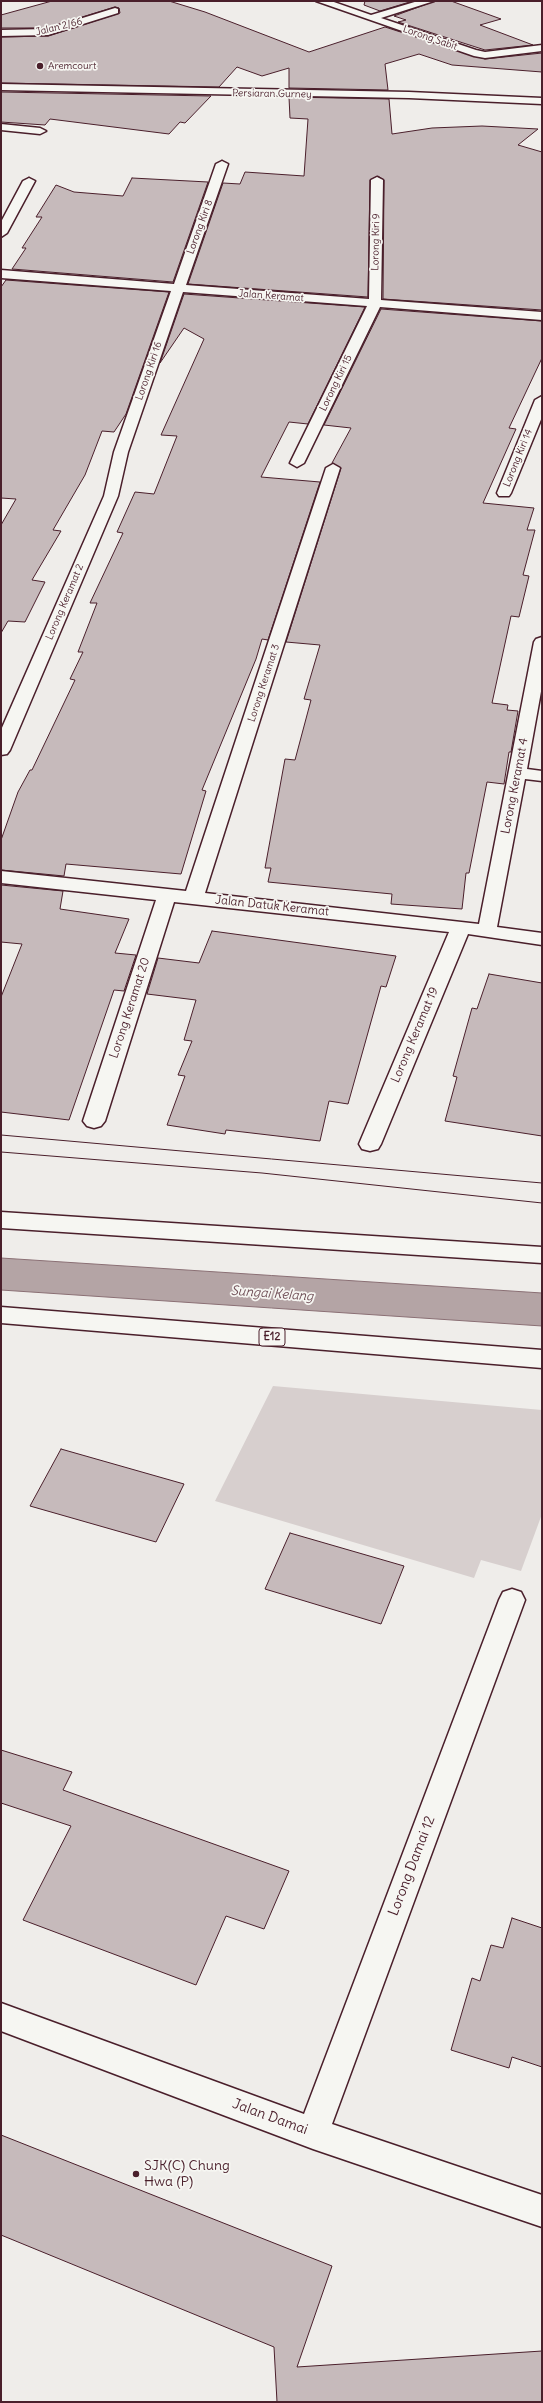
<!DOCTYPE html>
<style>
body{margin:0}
#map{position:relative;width:543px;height:2403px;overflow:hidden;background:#efedea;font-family:Delius,sans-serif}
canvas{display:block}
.frame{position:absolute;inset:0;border:2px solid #4a1f2b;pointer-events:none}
</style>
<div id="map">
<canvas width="543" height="2403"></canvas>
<div class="frame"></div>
</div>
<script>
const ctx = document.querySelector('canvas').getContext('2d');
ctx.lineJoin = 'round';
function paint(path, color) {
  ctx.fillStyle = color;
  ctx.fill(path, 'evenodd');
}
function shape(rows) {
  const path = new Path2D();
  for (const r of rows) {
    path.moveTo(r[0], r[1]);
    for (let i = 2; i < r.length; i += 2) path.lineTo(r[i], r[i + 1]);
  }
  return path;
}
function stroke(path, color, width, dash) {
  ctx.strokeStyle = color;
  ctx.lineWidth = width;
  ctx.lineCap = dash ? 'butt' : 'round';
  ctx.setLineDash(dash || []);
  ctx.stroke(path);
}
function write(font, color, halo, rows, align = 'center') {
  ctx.font = font + ' Delius,sans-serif';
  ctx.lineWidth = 3.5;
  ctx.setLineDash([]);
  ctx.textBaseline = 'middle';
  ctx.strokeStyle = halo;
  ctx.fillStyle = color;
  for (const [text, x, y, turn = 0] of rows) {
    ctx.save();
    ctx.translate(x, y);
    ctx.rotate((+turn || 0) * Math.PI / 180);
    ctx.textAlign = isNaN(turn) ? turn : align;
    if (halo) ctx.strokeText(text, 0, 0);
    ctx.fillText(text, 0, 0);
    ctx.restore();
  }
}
paint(shape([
 [273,1386,542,1410,542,1514,521,1571,481,1560,474,1578,215,1501]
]), '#d7cfce');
const water = shape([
 [1,1258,542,1293,542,1326,1,1290,1,1258]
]);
paint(water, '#b4a4a5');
stroke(water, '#8a6f74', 1);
const building = shape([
 [52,1,169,1,205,12,309,52,385,27,485,59,542,53,542,72,452,65,419,54,385,64,388,90,289,88,289,68,262,76,237,67,219,87,1,83,1,37,48,36,120,13,119,8,115,7,47,28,1,28,1,15,52,1],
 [365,1,413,1,380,11,364,5,365,1],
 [435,1,451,1,501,19,480,25,533,45,485,50,398,22,406,20,394,16,435,1],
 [1,92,211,96,185,123,180,122,169,134,50,119,45,125,1,122,1,92],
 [289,97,389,99,392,134,432,128,482,126,538,129,518,145,542,152,542,310,383,299,384,180,378,176,370,180,368,297,188,284,223,183,240,184,245,172,304,176,308,119,290,118,289,97],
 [132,178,208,182,173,282,12,269,26,248,22,248,42,217,36,217,56,185,74,192,123,196,132,178],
 [6,280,169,292,126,414,114,432,102,431,85,475,53,530,61,531,32,580,45,582,25,622,8,621,1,633,1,525,16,499,1,498,1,287,6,280],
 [184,294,365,307,308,424,289,422,261,477,320,482,268,640,262,639,256,659,202,790,206,791,181,874,66,864,64,876,1,870,1,840,18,792,30,770,32,770,75,680,70,679,83,652,78,652,97,603,90,603,123,533,117,532,135,492,154,494,177,436,161,435,204,339,184,328,160,363,184,294],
 [381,309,542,321,542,358,509,428,516,429,483,503,534,508,527,530,535,530,523,575,529,576,519,617,511,616,492,703,508,705,507,710,518,711,511,752,509,752,504,784,487,782,469,873,466,873,462,909,391,904,392,894,268,882,271,868,265,868,285,759,295,760,311,700,304,699,320,645,286,642,341,468,332,463,351,428,324,425,381,309],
 [1,885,63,891,60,909,129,919,115,953,136,955,124,991,114,990,69,1120,1,1112,1,997,22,944,1,942,1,885],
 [212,931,396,956,386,987,381,986,348,1104,329,1101,320,1141,226,1130,225,1134,167,1125,185,1076,178,1075,192,1041,184,1040,196,1000,147,994,158,958,199,963,212,931],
 [489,974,542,983,542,1136,445,1121,457,1077,453,1076,472,1008,477,1009,489,974],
 [61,1449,184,1484,156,1542,30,1506,61,1449],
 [290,1533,404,1566,381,1624,265,1589,290,1533],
 [1,1750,72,1772,63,1790,289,1871,264,1929,226,1916,196,1985,23,1920,71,1826,1,1803,1,1750],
 [512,1918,542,1928,542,2067,512,2057,509,2068,451,2050,472,1978,480,1981,491,1945,503,1948,512,1918],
 [1,2135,332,2266,297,2367,542,2351,542,2402,277,2402,274,2347,1,2235,1,2135]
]);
paint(building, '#c6babb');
stroke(building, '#4a1f2b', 1);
const minor = shape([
 [316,1,331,1,371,15,418,1,434,1,381,18,476,50,485,52,542,45,542,51,485,58,474,56,316,1],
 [115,8,118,9,118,13,48,35,1,36,1,30,47,29,115,8],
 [1,84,409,92,542,98,542,104,409,98,1,90,1,84],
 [1,124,40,128,46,131,40,134,1,130,1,124],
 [222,161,228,164,186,285,369,299,371,180,377,177,383,180,381,300,542,312,542,320,380,307,304,463,297,467,290,463,367,306,183,292,128,452,118,496,10,750,7,754,1,755,1,730,104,496,114,452,171,291,1,278,1,270,174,284,216,164,222,161],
 [29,178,35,181,7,233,1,237,1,222,23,181,29,178],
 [542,396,542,417,511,493,509,496,499,496,497,493,535,400,542,396],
 [333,464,340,468,205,893,479,924,534,642,536,639,542,637,542,686,527,769,542,771,542,781,525,779,497,927,542,933,542,945,468,934,381,1144,378,1149,370,1151,362,1149,359,1144,449,932,174,902,105,1121,101,1126,94,1128,87,1126,83,1121,156,900,1,883,1,871,186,891,326,468,333,464],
 [512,1589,521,1592,525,1600,332,2124,542,2195,542,2227,313,2149,1,2031,1,2003,304,2114,499,1600,503,1592,512,1589]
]);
const highway = shape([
 [1,1212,542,1247,542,1263,1,1228,1,1212],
 [1,1307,542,1350,542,1368,1,1323,1,1307]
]);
stroke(minor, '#4a1f2b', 3);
stroke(highway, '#4a1f2b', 3);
paint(minor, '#f6f6f2');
paint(highway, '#f6f6f2');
stroke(shape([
 [1,1135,542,1183],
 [1,1152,262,1173,542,1203]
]), '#4a1f2b', 1);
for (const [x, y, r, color] of [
 [40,66,4,"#4a1f2b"],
 [136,2174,4,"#4a1f2b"]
]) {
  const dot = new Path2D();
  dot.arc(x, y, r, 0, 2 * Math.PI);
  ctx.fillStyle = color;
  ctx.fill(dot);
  stroke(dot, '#f6f6f2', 1.5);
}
write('10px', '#4a1f2b', '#f6f6f2', [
 ["Jalan 2/66",59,27,-14],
 ["Lorong Sabit",430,38,19],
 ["Persiaran Gurney",272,94,1],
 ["Lorong Kiri 8",200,227,-70],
 ["Lorong Kiri 9",376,242,-89],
 ["Jalan Keramat",271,296,4],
 ["Lorong Kiri 16",149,371,-71],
 ["Lorong Kiri 15",336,383,-64],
 ["Lorong Kiri 14",518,458,-68],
 ["Lorong Keramat 2",65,602,-67],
 ["Lorong Keramat 3",264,683,-72]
]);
write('10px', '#4a1f2b', '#f6f6f2', [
 ["Aremcourt",48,66]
], 'left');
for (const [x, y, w] of [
 [272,1337,26]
]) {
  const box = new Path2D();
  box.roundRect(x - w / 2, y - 9, w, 18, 3);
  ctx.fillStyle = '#f6f6f2';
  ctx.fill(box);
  stroke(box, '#4a1f2b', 1);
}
write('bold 11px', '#4a1f2b', null, [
 ["E12",272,1337]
]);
write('12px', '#4a1f2b', '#f6f6f2', [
 ["Lorong Keramat 4",515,786,-79],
 ["Jalan Datuk Keramat",272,906,6],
 ["Lorong Keramat 20",130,1008,-72],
 ["Lorong Keramat 19",415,1035,-67]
]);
write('italic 13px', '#6f4e56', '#f6f6f2', [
 ["Sungai Kelang",272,1294,4]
]);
write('14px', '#4a1f2b', '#f6f6f2', [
 ["Lorong Damai 12",412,1866,-69],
 ["Jalan Damai",270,2117,20]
]);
write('14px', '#4a1f2b', '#f6f6f2', [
 ["SJK(C) Chung",144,2166],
 ["Hwa (P)",144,2182]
], 'left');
</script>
